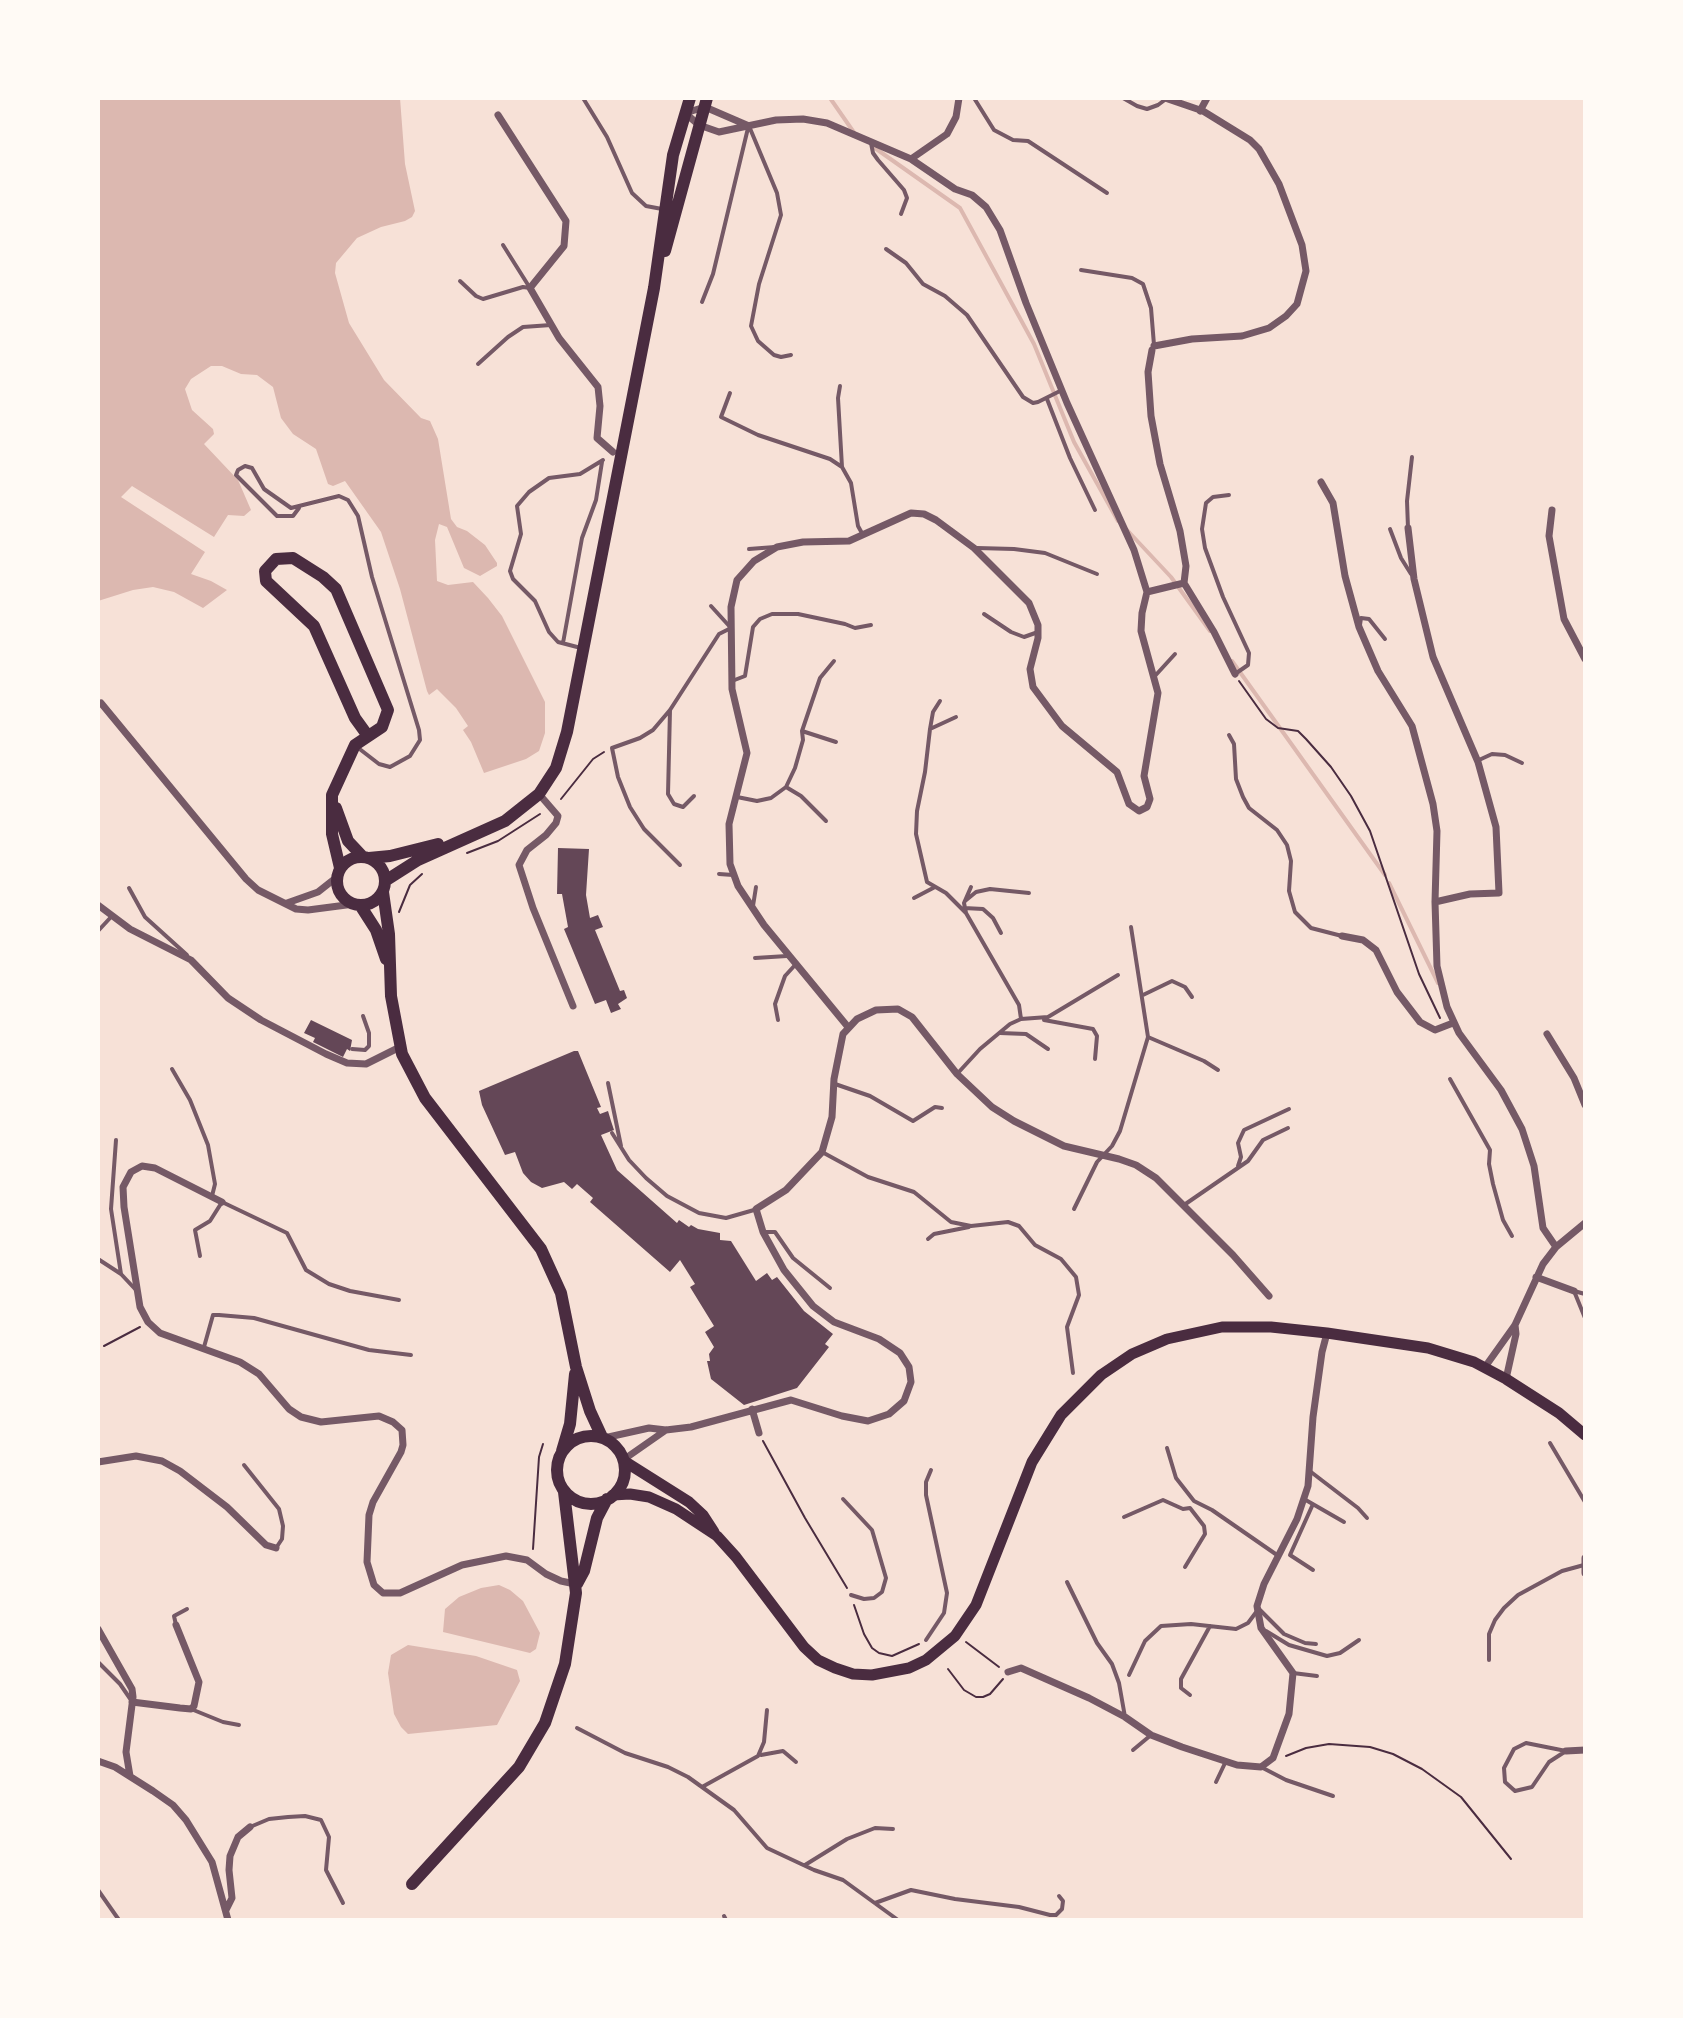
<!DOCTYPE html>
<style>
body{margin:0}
#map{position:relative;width:1683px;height:2018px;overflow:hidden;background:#f7e1d7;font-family:Barlow,sans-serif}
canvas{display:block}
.frame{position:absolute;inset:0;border:100px solid #fffaf5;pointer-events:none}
</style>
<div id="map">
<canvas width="1683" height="2018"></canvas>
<div class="frame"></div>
</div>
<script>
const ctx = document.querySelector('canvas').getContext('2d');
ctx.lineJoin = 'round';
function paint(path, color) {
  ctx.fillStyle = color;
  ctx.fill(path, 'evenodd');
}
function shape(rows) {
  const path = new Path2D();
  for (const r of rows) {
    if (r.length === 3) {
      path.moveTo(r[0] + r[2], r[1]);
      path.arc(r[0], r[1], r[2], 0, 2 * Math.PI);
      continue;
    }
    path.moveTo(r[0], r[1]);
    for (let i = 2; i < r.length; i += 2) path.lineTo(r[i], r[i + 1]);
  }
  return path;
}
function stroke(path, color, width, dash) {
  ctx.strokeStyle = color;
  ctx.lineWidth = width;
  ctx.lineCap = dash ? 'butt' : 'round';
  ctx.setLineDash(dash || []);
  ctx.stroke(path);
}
paint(shape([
 [98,98,400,98,405,164,415,211,412,217,405,221,381,227,357,238,336,263,335,273,349,323,384,380,421,418,430,421,438,439,451,519,457,527,467,531,485,545,497,563,497,566,480,576,464,568,447,527,439,524,435,540,437,581,448,585,473,582,488,598,502,616,545,702,545,733,539,751,526,759,484,773,471,742,463,730,468,726,456,708,437,689,429,695,427,691,400,589,381,532,345,481,333,486,328,484,316,449,293,434,281,418,273,387,257,375,241,374,222,366,211,366,191,379,185,389,192,410,213,429,214,434,204,444,238,480,251,510,244,516,228,515,214,537,132,486,121,497,205,552,191,574,211,581,227,590,203,608,174,592,153,587,133,590,98,601],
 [499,1585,510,1590,523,1601,540,1633,536,1649,530,1653,443,1632,445,1609,459,1597,481,1588],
 [408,1645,476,1656,517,1670,520,1681,497,1725,408,1734,401,1727,394,1714,388,1673,391,1655]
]), '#dcb8b0');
stroke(shape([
 [830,98,855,134],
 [872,146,960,208,1034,344,1074,442,1118,521],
 [1127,530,1171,577,1210,631],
 [1232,661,1385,875],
 [1389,883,1438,983]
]), '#dcb8b0', 4);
paint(shape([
 [558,848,589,849,586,895,590,918,598,915,603,927,595,930,620,991,624,990,627,998,618,1004,621,1009,611,1013,606,1000,595,1004,564,929,568,927,562,894,557,894],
 [311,1020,352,1040,350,1051,347,1049,343,1057,313,1042,315,1038,304,1033],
 [574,1051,578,1051,601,1107,597,1108,600,1114,608,1111,611,1121,614,1130,601,1135,617,1170,677,1223,679,1220,689,1227,691,1225,698,1229,720,1233,720,1240,731,1241,756,1281,767,1273,772,1280,777,1277,804,1311,833,1334,825,1344,829,1347,797,1388,744,1405,711,1379,707,1361,710,1361,709,1354,714,1347,705,1332,714,1326,690,1287,695,1284,680,1260,670,1272,590,1202,593,1198,577,1184,572,1189,564,1182,542,1188,531,1182,523,1173,515,1152,505,1155,482,1105,479,1091]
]), '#644757');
stroke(shape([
 [1239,681,1266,719,1278,728,1298,731,1306,739,1331,767,1351,796,1370,831,1419,974,1440,1018],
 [561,799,593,759,604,752],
 [467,853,498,841,540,814],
 [399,912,410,885,422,874],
 [104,1346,140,1327],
 [763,1441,805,1518,847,1588],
 [533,1549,539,1457,543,1444],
 [854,1605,864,1634,872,1648,879,1653,892,1656,919,1644],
 [966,1642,999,1667],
 [948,1669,964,1690,976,1697,983,1697,990,1694,1003,1679],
 [1286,1756,1306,1748,1329,1744,1370,1747,1393,1754,1422,1769,1461,1797,1511,1859]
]), '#4a2c40', 2);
stroke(shape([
 [583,98,607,137,632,193,646,206,662,209],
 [974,98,994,130,1013,140,1028,141,1107,193],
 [1123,98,1137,106,1147,109,1158,105,1166,99],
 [749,126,777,193,781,215,759,284,751,326,758,341,774,355,781,357,791,355],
 [871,143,873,153,878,160,904,190,907,198,901,214],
 [503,245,530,288],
 [886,249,906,263,923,284,945,296,967,315,1023,397,1033,403,1038,402,1060,391],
 [1081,270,1132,278,1143,284,1151,308,1154,345],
 [460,281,476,296,483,299,523,287,530,288],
 [702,302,713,274,748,128],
 [478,364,508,337,523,327,551,325],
 [840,386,838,398,842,467],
 [730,393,721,417,758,435,830,459,842,467,851,483,858,526,863,535],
 [1047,399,1070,458,1095,510],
 [1229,495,1213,497,1206,503,1202,529,1205,548,1223,597,1249,653,1248,665,1235,674],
 [299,508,293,516,277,516,236,475,238,470,245,466,252,468,264,489,291,508,339,496,348,500,358,516,372,577,419,730,420,740,410,756,390,767,379,764,357,747],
 [1408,528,1407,501,1412,457],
 [1390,529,1401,558,1411,574],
 [977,548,1014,549,1045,553,1097,574],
 [749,549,775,547],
 [984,614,1011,632,1024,637,1038,632],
 [1360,625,1361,618,1369,619,1385,639],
 [563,643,582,538,596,500,602,462],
 [581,648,558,642,549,632,535,601,513,579,510,571,521,534,517,506,529,492,549,478,580,474,603,460],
 [1154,677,1175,654],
 [732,681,745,676,753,627,760,619,772,614,798,614,845,624,855,628,871,625],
 [940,701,933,712,930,729,925,772,917,811,916,834,927,882,946,893,966,913],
 [670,710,668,794,674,804,683,807,694,796],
 [930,729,956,717],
 [802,731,836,742],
 [1229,735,1234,744,1236,779,1243,797,1249,808,1277,830,1287,845,1291,861,1289,891,1295,912,1311,928,1342,936],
 [1479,760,1492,754,1505,755,1522,763],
 [786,787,801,796,826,821],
 [737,797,757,801,771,798,786,787,795,768,803,740,802,731,820,678,834,661],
 [680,865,644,829,630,807,618,777,612,748,640,738,653,730,670,710,719,634,731,628,711,606],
 [719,874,733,875],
 [971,887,964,903,966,913,1019,1005,1021,1019],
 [129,888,145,917,187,955],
 [914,898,935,887],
 [965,901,976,892,990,889,1029,893],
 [753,906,756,887],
 [964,908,983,909,993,918,1001,933],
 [98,931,111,917],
 [755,958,787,956],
 [1143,995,1172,981,1185,987,1192,997],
 [778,1020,775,1004,785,976,796,964],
 [1044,1020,1093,1029,1097,1036,1095,1059],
 [1000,1033,1026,1034,1048,1049],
 [1148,1037,1204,1061,1218,1070],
 [352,1049,365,1050,369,1046,369,1033,363,1016],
 [172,1069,190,1100,208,1145,215,1184,212,1196],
 [957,1074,980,1049,1010,1024,1021,1019,1048,1017,1118,975],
 [1450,1079,1490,1150,1489,1164,1493,1184,1503,1220,1512,1236],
 [608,1083,621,1146],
 [835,1084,870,1096,913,1121,935,1107,942,1108],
 [612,1133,629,1160,646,1178,667,1196,699,1213,726,1218,754,1210],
 [116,1140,111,1209,121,1274],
 [822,1152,868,1177,914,1192,951,1222,971,1226,1008,1222,1019,1226,1035,1245,1061,1259,1076,1277,1079,1295,1067,1327,1073,1373],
 [1238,1166,1241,1157,1238,1143,1244,1130,1289,1109],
 [1184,1205,1248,1161,1263,1140,1288,1128],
 [1074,1209,1097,1162,1112,1146,1120,1131,1148,1037,1131,927],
 [763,1232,775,1232,793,1258,830,1288],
 [928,1239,934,1234,969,1227],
 [200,1256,195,1230,210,1221,222,1202,287,1233,306,1270,329,1284,350,1291,399,1300],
 [98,1259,121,1274,136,1290],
 [1574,1291,1585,1318],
 [1574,1291,1585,1294],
 [204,1347,213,1315,219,1315,254,1318,369,1350,411,1355],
 [1550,1443,1585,1502],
 [1167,1448,1176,1478,1194,1501,1212,1510,1277,1555],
 [244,1465,279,1509,283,1526,282,1539,276,1548],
 [1311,1472,1358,1508,1367,1518],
 [843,1499,872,1530,886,1578,882,1592,874,1598,864,1599,851,1595],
 [1304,1499,1344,1522],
 [1313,1504,1290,1555,1313,1570],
 [1124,1517,1163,1500,1183,1509,1190,1508,1204,1526,1205,1534,1185,1567],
 [1067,1582,1097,1643,1112,1664,1119,1683,1125,1717],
 [1258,1608,1284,1634,1305,1643,1316,1644],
 [176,1625,174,1616,187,1609],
 [1266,1631,1289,1645,1327,1656,1340,1653,1359,1640],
 [926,1640,944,1613,947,1593,926,1495,926,1482,931,1470],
 [1489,1660,1489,1634,1495,1620,1504,1608,1518,1595,1562,1571,1584,1565],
 [98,1662,120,1684,131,1700],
 [1293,1673,1317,1676],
 [1129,1675,1145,1641,1161,1626,1191,1624,1236,1629,1248,1623,1257,1611],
 [1190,1695,1181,1688,1181,1679,1210,1626],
 [191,1709,223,1722,239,1725],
 [577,1728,625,1753,668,1767,688,1777,734,1810,767,1848,814,1870,843,1880,898,1920],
 [1526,1743,1566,1751,1549,1762,1532,1787,1515,1791,1505,1782,1504,1768,1514,1749,1526,1743],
 [1133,1750,1151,1735],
 [761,1755,783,1751,796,1762],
 [1261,1767,1286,1780,1333,1796],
 [1216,1782,1226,1761],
 [702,1787,758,1756,764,1742,767,1710],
 [250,1827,269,1819,288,1817,305,1816,321,1820,329,1837,326,1870,343,1903],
 [805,1865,847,1839,875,1828,893,1829],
 [98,1890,119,1920],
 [875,1903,911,1890,955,1899,1019,1907,1050,1915,1056,1915,1062,1909,1063,1901,1059,1896],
 [724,1916,726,1920]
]), '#755966', 4);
stroke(shape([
 [1200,111,1207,98],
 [685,113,699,125,719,132,776,120,803,119,827,123,911,159,955,189,972,195,986,207,1000,230,1026,303,1067,403,1134,550,1147,592,1184,583,1186,566,1180,531,1160,464,1151,416,1148,372,1152,350],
 [685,113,705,107,749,126],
 [498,115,566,221,564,246,530,288,559,338,598,387,600,406,597,438,613,452],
 [911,159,947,134,956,117,959,98],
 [1154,346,1192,339,1242,336,1269,328,1286,316,1297,304,1306,271,1302,245,1279,184,1259,149,1250,140,1203,111,1165,98],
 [1321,482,1333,503,1345,576,1359,627,1378,671,1412,726,1433,804,1437,831,1435,902,1437,966,1447,1007,1459,1033,1501,1090,1522,1129,1534,1166,1543,1228,1556,1247],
 [1552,510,1549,536,1564,619,1585,659],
 [1408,528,1414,579,1433,657,1478,762,1496,827,1499,893,1470,894,1435,902],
 [1184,583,1214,632,1235,674],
 [101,703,246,879,258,890,296,909,308,910,354,904],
 [539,794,558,816,556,823,546,835,527,850,519,865,533,908,573,1006],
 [287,903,318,892,337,877],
 [98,905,130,929,191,960,228,998,261,1020,326,1054,347,1063,366,1064,400,1047],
 [1342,936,1363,940,1376,950,1397,992,1420,1022,1435,1030,1453,1023],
 [848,1027,764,925,738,886,730,864,729,824,747,753,732,689,731,607,737,580,754,561,777,547,803,542,849,541,911,513,924,514,936,520,974,548,1029,603,1038,625,1038,638,1030,669,1033,687,1062,726,1117,772,1129,804,1139,811,1147,807,1150,799,1144,776,1158,693,1141,631,1142,613,1147,592],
 [1547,1034,1574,1078,1585,1105],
 [222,1202,155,1168,142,1166,131,1172,123,1187,124,1207,140,1307,148,1322,160,1333,240,1362,259,1374,289,1409,301,1417,321,1422,379,1416,393,1422,402,1430,403,1445,401,1452,373,1502,369,1515,367,1562,374,1585,383,1593,400,1593,462,1565,506,1556,527,1560,546,1574,561,1581,575,1584],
 [1536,1277,1574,1291],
 [1485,1367,1515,1325,1543,1264,1556,1247,1585,1223],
 [1506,1379,1516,1334,1515,1325],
 [752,1409,759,1433],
 [604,1438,649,1428,666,1430,691,1427,791,1400,842,1416,868,1421,889,1414,904,1401,911,1382,909,1367,900,1353,879,1339,834,1322,813,1306,784,1270,763,1232,756,1209,786,1190,822,1152,832,1117,834,1079,843,1034,857,1019,876,1010,898,1009,912,1017,957,1074,992,1107,1014,1121,1064,1146,1119,1159,1136,1165,1156,1178,1233,1255,1269,1296],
 [623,1460,666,1430],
 [98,1462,136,1456,162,1461,180,1471,227,1507,266,1545,276,1548],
 [1585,1558,1585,1573],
 [98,1629,132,1689,133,1697,126,1752,130,1776],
 [1008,1672,1021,1668,1089,1698,1125,1717,1151,1735,1182,1747,1237,1765,1261,1767,1273,1758,1289,1714,1293,1673,1261,1628,1257,1606,1264,1584,1297,1519,1308,1486,1313,1417,1322,1352,1327,1333],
 [132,1702,180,1708,191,1709,194,1706,199,1682,176,1625],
 [1566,1751,1585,1750],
 [98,1761,115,1767,153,1791,173,1805,186,1820,212,1862,228,1920],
 [226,1910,232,1898,229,1870,230,1856,238,1837,250,1827]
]), '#755966', 7);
stroke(shape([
 [624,1461,689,1502,703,1515,714,1532],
 [613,1495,630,1494,649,1497,676,1509,717,1536,736,1557,804,1647,818,1660,835,1668,853,1674,872,1675,909,1668,926,1660,955,1636,976,1605,1032,1462,1061,1415,1101,1375,1132,1354,1167,1339,1222,1327,1271,1327,1327,1333,1428,1348,1474,1362,1506,1379,1559,1413,1585,1435]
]), '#4a2c40', 11);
stroke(shape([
 [665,251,707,98],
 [336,808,348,841,363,857],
 [361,881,24],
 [369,858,390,856,438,844],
 [340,868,332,834,332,795,355,745,382,727,388,710,336,589,323,577,293,558,276,559,265,571,266,581,314,626,355,718,368,736],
 [385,881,418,860,505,821,539,794,556,768,567,732,654,288,673,155,690,98],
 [383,892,389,934,391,996,402,1054,425,1098,541,1249,561,1293,576,1367,590,1411,602,1437],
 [360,905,376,930,386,959],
 [591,1470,34],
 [562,1451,570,1424,575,1374],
 [577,1584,584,1571,597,1518,607,1499],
 [412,1884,519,1767,545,1723,565,1664,576,1593,564,1492]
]), '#4a2c40', 12);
</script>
